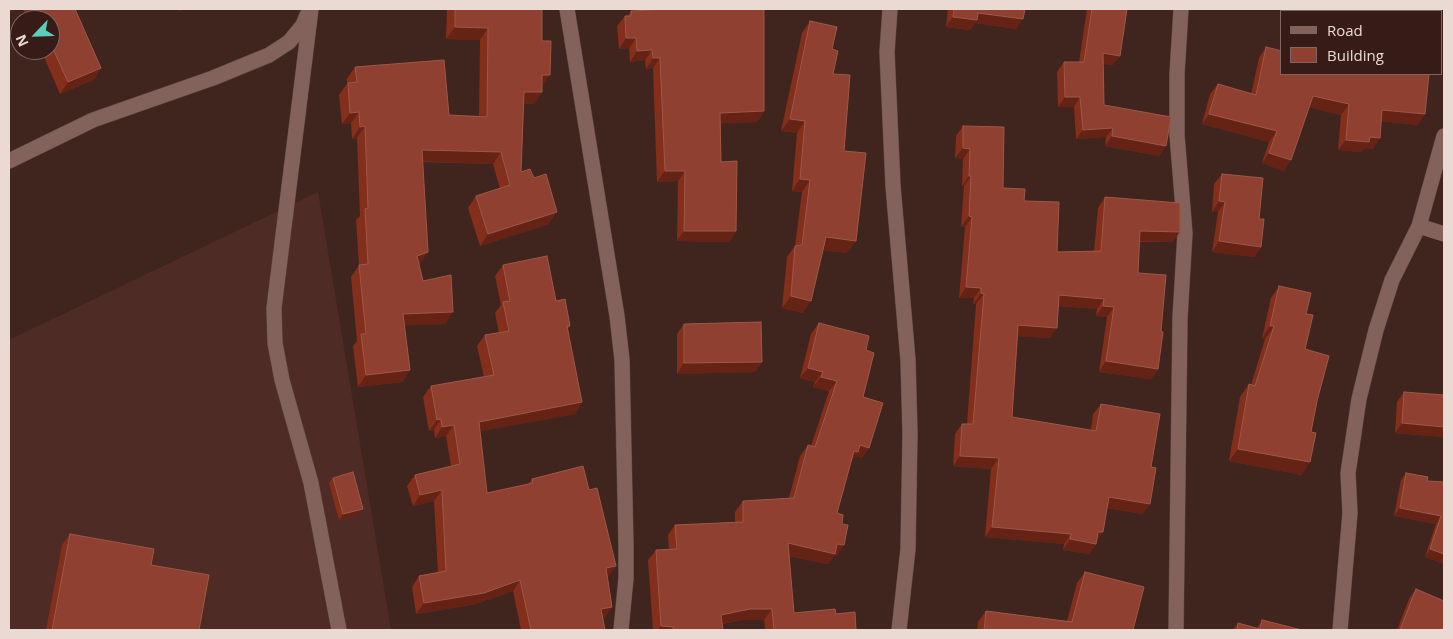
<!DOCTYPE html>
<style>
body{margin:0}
#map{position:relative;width:1453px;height:639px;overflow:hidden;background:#40251f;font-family:"Open Sans",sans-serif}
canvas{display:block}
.frame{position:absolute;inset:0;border:10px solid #ebd9d4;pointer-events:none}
.legend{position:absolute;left:1280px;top:10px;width:162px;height:65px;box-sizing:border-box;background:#361b16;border:1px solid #7e6762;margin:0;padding:6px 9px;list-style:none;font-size:15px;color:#ebd9d4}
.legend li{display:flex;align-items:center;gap:10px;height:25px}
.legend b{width:25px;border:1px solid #7e6762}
.north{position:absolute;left:10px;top:10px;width:50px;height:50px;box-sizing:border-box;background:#361b16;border:1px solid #7e6762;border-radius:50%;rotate:246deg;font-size:14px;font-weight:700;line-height:20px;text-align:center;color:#ebd9d4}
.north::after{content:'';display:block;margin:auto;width:18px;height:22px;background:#59cebe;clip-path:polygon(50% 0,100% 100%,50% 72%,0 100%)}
</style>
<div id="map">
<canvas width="1453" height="639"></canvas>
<div class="frame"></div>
<ul class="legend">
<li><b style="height:6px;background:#82625b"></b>Road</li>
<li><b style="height:14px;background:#8f4030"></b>Building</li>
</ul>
<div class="north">N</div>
</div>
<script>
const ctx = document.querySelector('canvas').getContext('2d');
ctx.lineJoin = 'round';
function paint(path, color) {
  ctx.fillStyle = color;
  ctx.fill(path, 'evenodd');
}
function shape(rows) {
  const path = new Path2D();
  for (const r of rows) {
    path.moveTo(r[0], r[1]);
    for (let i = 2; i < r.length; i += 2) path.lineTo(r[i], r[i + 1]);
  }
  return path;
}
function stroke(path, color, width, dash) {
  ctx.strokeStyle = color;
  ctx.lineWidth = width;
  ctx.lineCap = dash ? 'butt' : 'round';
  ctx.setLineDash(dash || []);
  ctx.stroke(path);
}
paint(shape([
 [318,192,391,630,9,630,9,340]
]), '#4e2c25');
const street = shape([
 [311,9,274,308,275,343,282,380,311,483,339,630],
 [567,9,617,316,622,360,626,545,626,578,621,630],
 [890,9,887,52,893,186,908,360,910,433,908,549,899,630],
 [9,161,93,120,213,78,269,55,289,42,303,25,307,15],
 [1419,226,1444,234],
 [1176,630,1180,318,1185,233,1177,135,1177,74,1181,9],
 [1340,630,1350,513,1348,473,1359,399,1376,330,1392,280,1419,226,1444,136]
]);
stroke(street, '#59423d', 16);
stroke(street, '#82625b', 15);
paint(shape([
 [23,9,75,9,101,68,93,80,60,94,41,50,50,50,50,20,28,20],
 [447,9,542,9,542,92,534,104,524,104,521,172,549,224,480,246,468,208,476,196,500,189,493,164,422,162,428,252,419,264,423,281,445,324,404,325,410,370,402,382,358,387,353,346,357,341,351,277,359,265,356,220,360,216,357,138,352,139,351,123,342,124,339,95,347,84,347,79,355,67,449,115,479,116,480,40,446,39],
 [948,9,1025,9,1016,29,975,23,970,30,946,27],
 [1087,9,1127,9,1113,65,1103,64,1104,105,1166,146,1159,156,1105,146,1106,137,1076,139,1074,107,1058,107,1057,72,1064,62,1079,62],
 [1310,9,1347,9,1352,11,1308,11],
 [1376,9,1411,9,1410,11,1376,11],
 [631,11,764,111,757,122,721,123,721,162,736,231,729,242,677,241,678,181,657,182,653,68,646,69,645,60,630,62,629,48,619,49,617,26,625,16,628,16],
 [810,21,832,49,833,74,844,151,847,253,823,250,803,313,782,308,787,257,795,246,802,192,792,191,797,133,781,131,802,33],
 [1266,47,1418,125,1381,121,1373,149,1365,148,1361,152,1338,150,1341,115,1309,107,1284,171,1262,163,1269,142,1202,124,1210,94,1218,84,1251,94,1259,58],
 [963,126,1003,188,1024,201,1057,252,1094,251,1098,208,1105,197,1180,232,1172,242,1139,242,1138,273,1158,369,1151,379,1099,372,1107,317,1096,316,1097,309,1059,306,1050,338,1018,336,1012,417,1091,430,1093,414,1101,404,1143,514,1107,508,1096,544,1089,554,1063,550,1064,544,985,537,991,469,953,466,955,434,962,424,967,424,976,304,973,304,974,298,959,298,965,227,961,227,964,186,962,186,963,159,955,158,956,136],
 [1222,174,1259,219,1261,247,1254,257,1212,252,1218,212,1212,212,1214,184],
 [503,265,556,301,570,326,567,330,582,402,575,414,480,431,487,493,528,484,532,479,608,577,607,577,612,607,604,618,603,618,605,630,521,630,513,591,476,604,416,614,412,587,419,576,438,573,434,501,413,506,407,486,415,475,451,466,446,436,435,438,434,430,429,431,423,397,431,386,484,377,477,346,485,335,499,333,495,313,501,305,495,276],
 [1279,286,1306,314,1305,349,1317,401,1302,475,1229,461,1240,397,1249,384,1251,385,1265,339,1262,338,1271,298],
 [819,323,866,350,863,397,869,448,862,458,855,456,851,462,837,513,842,524,837,556,834,556,828,564,789,556,794,613,836,614,856,630,765,630,764,620,743,620,722,624,723,630,653,630,648,560,656,550,669,549,668,535,675,525,735,522,735,512,743,501,789,498,800,456,808,445,811,446,829,391,813,387,815,382,800,378,811,334],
 [684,324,762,362,755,372,677,374,677,334],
 [1404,392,1443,437,1395,433,1397,402],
 [1406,473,1427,481,1444,482,1444,564,1425,557,1436,524,1394,516,1401,480],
 [333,478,359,515,339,520,329,483],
 [70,534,151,565,199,630,46,630,62,545],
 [1085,572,1133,630,977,630,978,622,986,611,1067,621,1077,583],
 [1416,589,1444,630,1397,630,1409,599],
 [1262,620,1302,630,1233,630,1238,623,1257,628]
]), '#842e1c');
paint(shape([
 [9,9,18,9,9,13],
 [179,9,186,9,177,12],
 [978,13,1023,19,1016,29,975,23,970,30,946,27,953,17],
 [455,27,488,28,480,40,446,39],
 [626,38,636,38,629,48,619,49],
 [652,50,645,60,630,62,637,51],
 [1103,53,1120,56,1113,65,1096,63],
 [653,58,660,58,653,68,646,69],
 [101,68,93,80,60,94,68,82],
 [542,75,550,75,542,87],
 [524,92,542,92,534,104,516,104],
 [1313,96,1349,104,1341,115,1306,106],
 [1065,97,1080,97,1074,107,1058,107],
 [1382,110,1425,114,1418,125,1375,120],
 [764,111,757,122,713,124,720,113],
 [359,112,351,123,342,124,350,113],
 [1209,114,1277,131,1269,142,1202,124],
 [790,119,805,121,797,133,781,131],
 [365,126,357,138,352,139,360,127],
 [1113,128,1106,137,1076,139,1083,130],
 [1112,136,1166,146,1159,156,1105,146],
 [1370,137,1380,138,1373,149,1365,148,1361,152,1338,150,1346,140],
 [963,148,970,149,963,159,955,158],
 [422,150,501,152,493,164,413,161],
 [1269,153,1291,160,1284,171,1262,163],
 [665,171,685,171,678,181,657,182],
 [969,176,971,176,964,186,962,186],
 [800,179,810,180,802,192,792,191],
 [1219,201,1225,202,1218,212,1212,212],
 [557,212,549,224,480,246,488,234],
 [969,216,972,217,965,227,961,227],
 [684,231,736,231,729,242,677,241],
 [1140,231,1180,232,1172,242,1132,241],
 [826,237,856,241,847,253,817,249],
 [1219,241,1261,247,1254,257,1212,252],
 [428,252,420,264,409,268,417,256],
 [966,287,981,288,974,298,959,298],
 [981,293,984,294,976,304,973,304],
 [1059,295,1104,299,1097,309,1052,305],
 [791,296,811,301,803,313,782,308],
 [1103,306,1114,307,1107,317,1096,316],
 [453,312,445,324,395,326,403,314],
 [1018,325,1057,328,1050,338,1011,336],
 [1270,326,1274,326,1265,339,1262,338],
 [1106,361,1158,369,1151,379,1099,372],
 [762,362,755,372,677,374,684,363],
 [808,368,823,372,815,382,800,378],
 [410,370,402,382,358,387,366,375],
 [821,377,837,381,829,391,813,387],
 [582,402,575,414,472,433,479,422],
 [441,419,434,430,429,431,437,420],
 [1402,423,1444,427,1444,435,1443,437,1395,433],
 [454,425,446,436,435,438,442,427],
 [860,445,869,448,862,458,855,456,850,463,854,451],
 [1238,449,1310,462,1302,475,1229,461],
 [960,456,999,458,991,469,953,466],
 [442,490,434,501,413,506,420,495],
 [1109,497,1150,504,1143,514,1102,507],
 [1400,508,1441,516,1436,524,1394,516],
 [363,509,359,515,339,520,343,514],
 [992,527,1071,534,1064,544,985,537],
 [1098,532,1103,532,1096,543],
 [1070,539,1096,544,1089,554,1063,550],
 [788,543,837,544,844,545,837,556,834,556,828,564,780,554],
 [1430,549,1444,554,1444,564,1425,557],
 [616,566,608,577,598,579,606,568],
 [520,580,513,591,476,604,416,614,424,603],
 [612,607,604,618,594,620,601,609],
 [750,609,772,609,764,620,743,620,713,625,721,615],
 [661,626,673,627,671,630,658,630]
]), '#642315');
const building = shape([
 [36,9,75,9,101,68,68,82,50,42,50,20,41,20,36,9],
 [455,9,542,9,542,41,551,41,550,75,542,75,542,92,524,92,521,172,530,169,534,178,546,174,557,212,488,234,476,196,510,185,501,152,422,150,428,252,417,256,423,281,451,275,453,312,403,314,410,370,366,375,361,334,366,334,359,265,368,264,365,209,368,208,365,126,360,127,359,112,350,113,348,83,357,82,355,67,444,60,449,115,487,117,488,28,455,27,455,9],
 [670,9,764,9,764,111,720,113,721,162,737,161,736,231,684,231,685,171,665,171,660,58,653,58,652,50,637,51,636,38,626,38,625,16,631,16,631,11,670,9],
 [954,9,1025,9,1023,19,978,13,977,20,953,17,954,9],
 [1092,9,1127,9,1120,56,1103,53,1104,105,1171,117,1166,146,1112,136,1113,128,1083,130,1080,97,1065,97,1064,62,1084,62,1092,9],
 [1313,9,1347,9,1352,10,1352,11,1313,11,1313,9],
 [1381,9,1411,9,1410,11,1381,11,1381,9],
 [810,21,837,27,832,49,838,51,833,74,850,75,844,151,866,153,856,241,826,237,811,301,791,296,795,246,802,245,810,180,800,179,805,121,790,119,810,21],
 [1266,47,1282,51,1282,74,1429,74,1425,114,1382,110,1380,138,1370,137,1369,142,1346,140,1349,104,1313,96,1291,160,1269,153,1277,131,1209,114,1218,84,1256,95,1266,47],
 [963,126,1004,127,1003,188,1025,189,1024,201,1059,202,1057,252,1101,251,1105,197,1180,203,1180,232,1140,231,1138,273,1166,275,1161,331,1163,332,1158,369,1106,361,1114,307,1103,306,1104,299,1059,295,1057,328,1018,325,1012,417,1096,431,1101,404,1160,414,1151,467,1156,468,1150,504,1109,497,1103,532,1098,532,1096,544,1070,539,1071,534,992,527,999,458,960,456,962,424,973,424,984,294,981,293,981,288,966,287,972,217,969,216,971,176,969,176,970,149,963,148,963,126],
 [1222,174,1263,178,1259,219,1264,219,1261,247,1219,241,1225,202,1219,201,1222,174],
 [547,256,556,301,565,299,570,326,567,326,582,402,479,422,487,493,533,483,532,479,583,466,589,490,597,488,616,566,606,568,612,607,601,609,605,630,531,630,520,580,484,593,424,603,419,576,446,571,442,490,420,495,415,475,460,464,454,425,442,427,441,419,437,420,431,386,494,375,485,335,509,331,503,302,510,301,503,265,547,256],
 [1279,286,1311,293,1306,314,1313,315,1305,349,1329,356,1317,401,1311,432,1316,433,1310,462,1238,449,1249,384,1255,386,1274,326,1270,326,1279,286],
 [761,322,762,362,684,363,684,324,761,322],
 [819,323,869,336,866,350,874,353,863,397,883,403,869,448,860,445,858,452,854,451,837,513,843,515,842,524,848,525,844,545,837,544,835,554,788,543,794,613,835,609,836,614,855,612,856,630,774,630,772,609,750,609,721,615,723,630,674,630,673,627,661,626,656,550,677,549,675,525,743,522,743,501,794,498,808,445,815,447,837,381,821,377,823,372,808,368,819,323],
 [1404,392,1444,395,1444,427,1402,423,1404,392],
 [353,472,363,509,343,514,333,478,353,472],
 [1406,473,1428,477,1427,481,1444,482,1444,554,1430,549,1441,516,1400,508,1406,473],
 [70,534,154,549,151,565,209,575,199,630,52,630,70,534],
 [1085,572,1144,587,1133,630,984,630,986,611,1072,622,1085,572],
 [1416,589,1444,601,1444,630,1400,630,1416,589],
 [1262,620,1302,630,1237,630,1238,623,1260,629,1262,620]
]);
paint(building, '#8f4030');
stroke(building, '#9d5849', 1);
</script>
